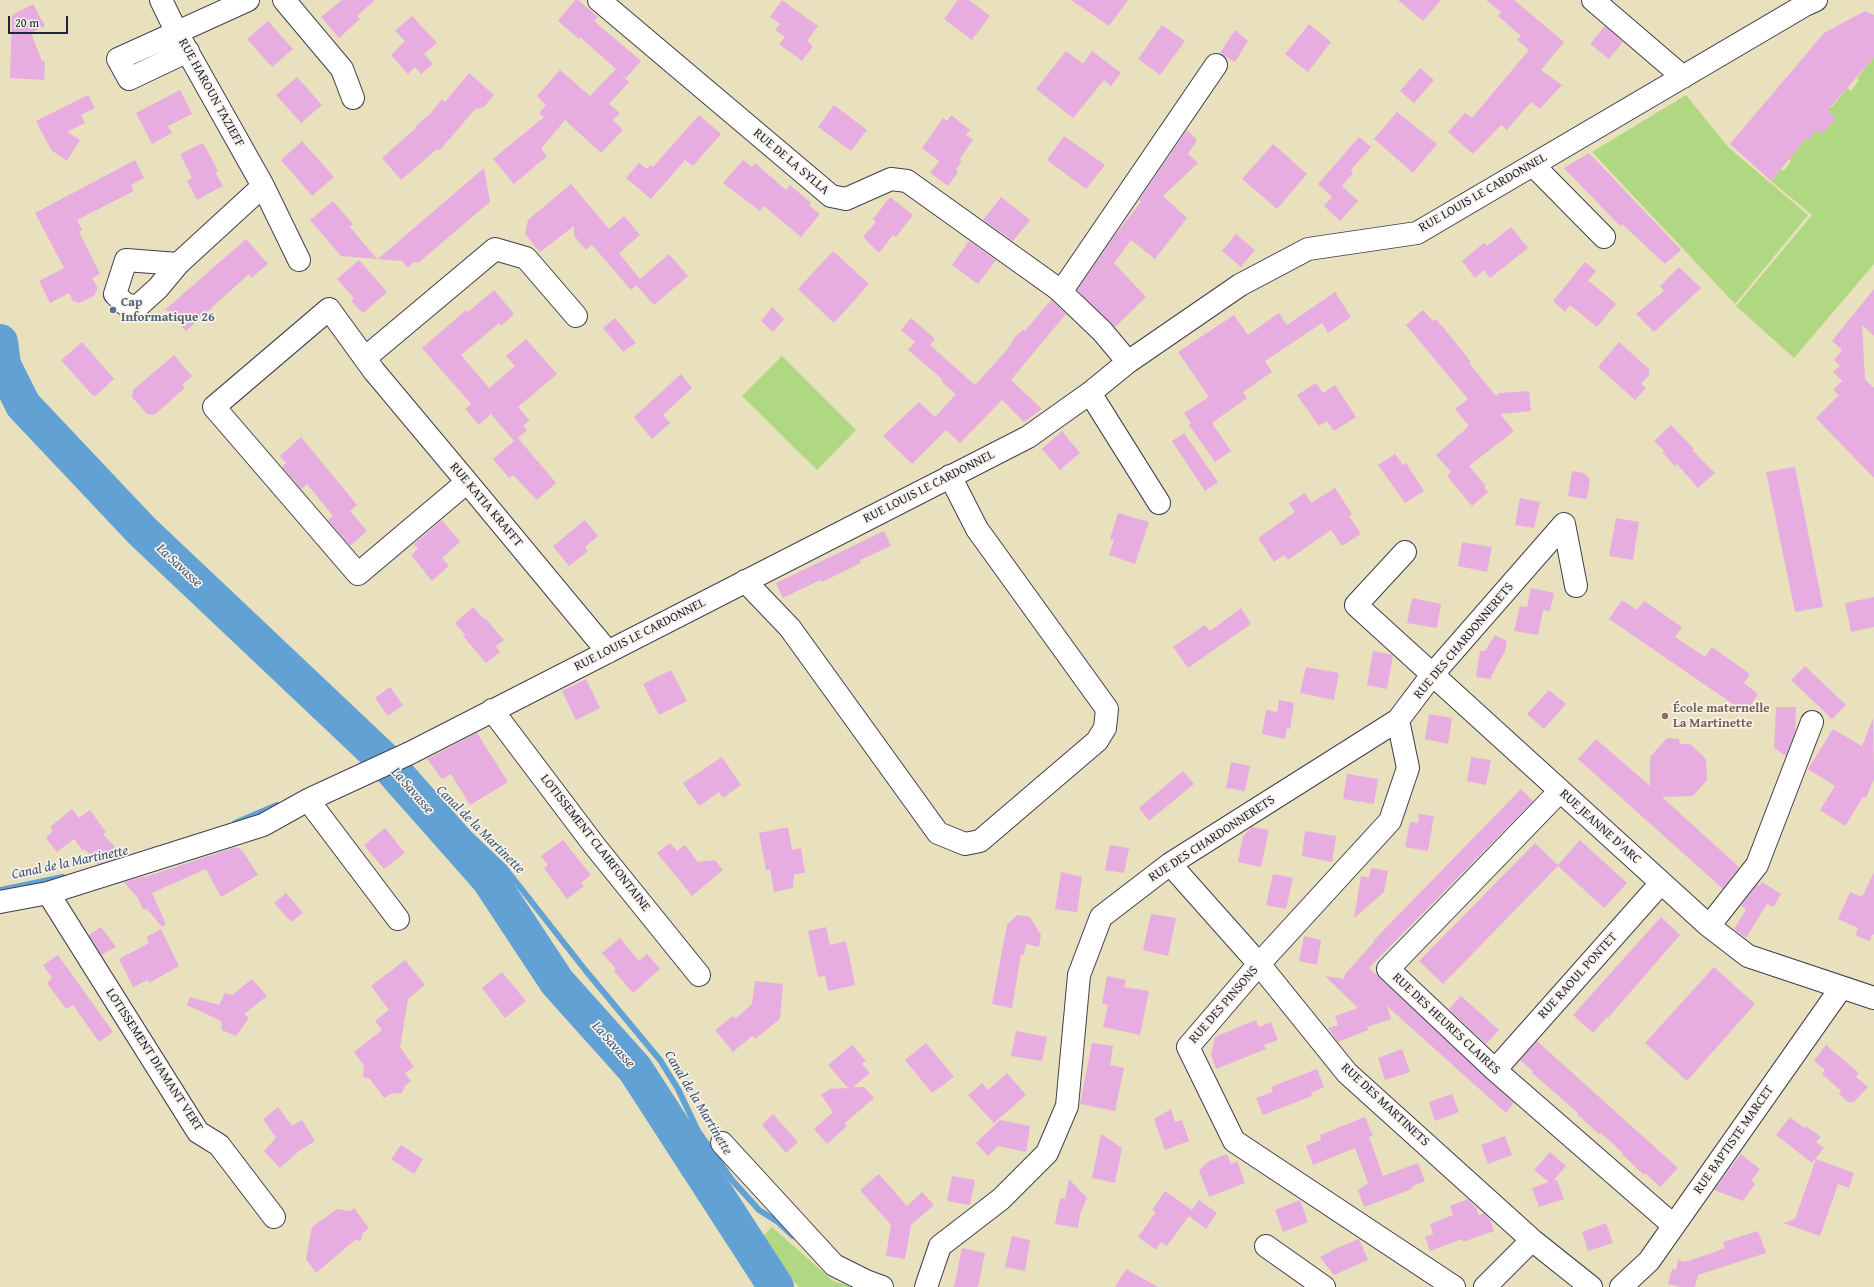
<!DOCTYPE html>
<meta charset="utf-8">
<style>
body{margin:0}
#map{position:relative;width:1874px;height:1287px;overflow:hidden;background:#e9e1be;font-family:"Gentium Book Plus",serif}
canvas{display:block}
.scale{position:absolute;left:8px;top:16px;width:60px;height:18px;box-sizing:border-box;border:2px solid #22223b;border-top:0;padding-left:5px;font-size:12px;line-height:14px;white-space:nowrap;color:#22223b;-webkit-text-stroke:3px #f7f3e8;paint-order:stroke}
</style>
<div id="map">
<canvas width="1874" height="1287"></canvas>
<div class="scale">20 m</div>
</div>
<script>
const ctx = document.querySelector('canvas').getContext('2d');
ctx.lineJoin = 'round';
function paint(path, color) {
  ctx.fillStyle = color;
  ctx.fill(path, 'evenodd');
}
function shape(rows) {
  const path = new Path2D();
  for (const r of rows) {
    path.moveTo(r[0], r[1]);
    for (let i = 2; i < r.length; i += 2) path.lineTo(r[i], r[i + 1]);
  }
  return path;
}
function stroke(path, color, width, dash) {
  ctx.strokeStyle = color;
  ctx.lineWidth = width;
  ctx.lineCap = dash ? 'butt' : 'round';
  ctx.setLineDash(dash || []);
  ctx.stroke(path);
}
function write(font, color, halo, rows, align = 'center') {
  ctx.font = font + ' "Gentium Book Plus",serif';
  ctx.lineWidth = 3.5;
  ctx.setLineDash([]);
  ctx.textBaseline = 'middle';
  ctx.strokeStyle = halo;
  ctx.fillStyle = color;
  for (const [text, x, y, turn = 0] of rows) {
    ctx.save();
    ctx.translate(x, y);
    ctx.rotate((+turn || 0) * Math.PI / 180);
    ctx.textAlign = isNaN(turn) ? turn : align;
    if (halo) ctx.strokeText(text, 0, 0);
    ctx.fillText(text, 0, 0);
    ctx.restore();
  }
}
paint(shape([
 [1874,57,1874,264,1794,358,1736,306,1812,215,1771,181,1781,169,1784,171,1791,161,1789,159,1807,137,1807,121,1822,134,1836,118,1820,105,1823,102,1831,108,1847,88,1851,91,1859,80,1857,78],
 [1686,95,1728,147,1808,215,1735,304,1592,152],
 [782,356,856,430,817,470,742,396],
 [772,1227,833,1281,854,1287,799,1287,757,1242]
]), '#b0d781');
stroke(shape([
 [396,764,505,868,586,971,660,1060,678,1089,698,1131,732,1180,759,1210,778,1222,793,1236],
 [235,823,277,805],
 [0,890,63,877]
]), '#62a1d4', 6);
stroke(shape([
 [0,342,3,365,23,405,142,531,382,758,489,879,557,982,635,1069,776,1287]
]), '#62a1d4', 36);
paint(shape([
 [342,0,375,0,357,16,360,19,339,38,321,17],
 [575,0,578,0,598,17,594,21,641,61,626,78,580,37,579,39,558,21],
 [782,0,818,26,807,41,813,46,802,61,779,44,785,37,775,30,780,24,770,17],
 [958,0,969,0,990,16,972,40,944,19],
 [1071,0,1128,0,1109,26],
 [1398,0,1441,0,1423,21],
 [1486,0,1514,0,1564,42,1541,70,1562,85,1540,109,1531,102,1507,130,1501,125,1473,154,1448,132,1465,113,1472,118,1529,50,1517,40,1521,36,1498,16,1501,12],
 [33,4,45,26,31,33,42,61,45,61,44,80,10,78,12,15],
 [1865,11,1874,15,1874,57,1827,111,1836,118,1822,134,1817,130,1810,139,1807,137,1771,181,1730,144,1824,33],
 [412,16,437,43,424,54,433,64,421,74,415,67,408,74,391,55,405,41,395,31],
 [268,21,293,49,272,67,247,39],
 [1309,24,1331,42,1308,72,1285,54],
 [1162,25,1185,41,1160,75,1138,59],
 [1605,26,1623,42,1609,59,1590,44],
 [1235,30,1248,41,1235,62,1220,53],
 [1066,51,1083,64,1092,51,1121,73,1111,86,1104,80,1073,118,1036,89],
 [1420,68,1434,80,1414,103,1400,91],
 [616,69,629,82,609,104,620,113,613,120,623,130,601,153,565,120,541,149,547,156,514,184,493,159,544,117,539,113,546,105,537,96,560,70,590,96],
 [469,73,494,95,483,108,475,109,440,150,436,150,401,180,382,158,416,128,415,127,431,113,442,99,445,102],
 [297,77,322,105,301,123,276,95],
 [180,90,192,114,168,126,172,133,152,144,136,113],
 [88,95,95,108,81,115,85,123,67,132,80,140,67,161,51,150,36,121],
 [834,105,867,130,851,151,818,127],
 [1397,112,1437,144,1413,173,1374,139],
 [699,115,721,134,693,166,685,160,651,199,626,178,639,163,647,169,650,165,653,167],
 [951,115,970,130,966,135,973,140,959,160,962,161,956,170,958,172,948,186,930,173,939,161,922,148,943,118,947,121],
 [1187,130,1197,140,1188,154,1198,163,1163,196,1187,218,1155,259,1131,240,1114,263,1146,297,1115,327,1077,290,1115,235,1141,202,1139,200],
 [1064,136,1105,165,1086,189,1047,160],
 [1359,137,1371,147,1351,170,1353,173,1342,186,1358,201,1340,221,1324,206,1340,188,1332,197,1318,184],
 [302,141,334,177,312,196,281,160],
 [203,143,218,171,215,172,223,186,197,200,187,181,192,178,180,154],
 [1273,144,1307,174,1277,209,1242,179],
 [1589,153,1681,250,1665,264,1622,224,1620,226,1564,168],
 [135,160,144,178,131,185,134,191,77,220,82,230,79,232,100,274,92,278,98,288,94,296,79,303,73,301,69,293,50,303,39,281,64,268,35,213],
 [743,160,752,167,755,163,786,190,790,185,811,203,809,205,820,214,801,237,764,206,760,211,723,183],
 [484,168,490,202,458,229,418,263,414,262,408,268,402,261,378,259],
 [571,184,609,229,624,216,640,235,619,253,640,279,669,254,688,276,654,305,636,285,631,290,592,245,586,250,574,236,574,226,540,252,525,234,528,220],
 [890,197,913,215,896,237,893,235,879,253,863,237,876,222,873,219],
 [1001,197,1030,220,1013,241,983,220],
 [333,201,353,224,350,227,377,259,341,256,310,220],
 [1511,227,1528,248,1490,278,1484,270,1475,278,1462,261,1484,243,1487,246],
 [1236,234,1255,250,1241,267,1222,251],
 [246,239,268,264,251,278,249,274,186,331,166,309],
 [969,241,996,260,978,284,952,265],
 [833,251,869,284,834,323,798,289],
 [359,260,387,292,363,313,351,301,354,298,337,279],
 [1585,262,1596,271,1579,292,1589,281,1616,304,1597,327,1570,305,1565,312,1553,301],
 [1679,267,1701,288,1654,332,1636,314,1664,291,1660,286],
 [1874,289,1874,336,1862,325,1865,379,1874,388,1874,478,1816,418,1839,395,1833,390,1842,381,1833,372,1840,366,1834,360,1842,350,1832,341],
 [494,290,514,314,501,326,499,323,461,355,489,388,515,366,506,356,526,339,557,374,518,407,530,421,523,425,527,430,518,438,556,483,537,500,513,475,509,478,493,459,514,441,491,414,479,425,465,409,471,404,422,348,466,310,468,312],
 [1335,292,1351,317,1328,333,1322,323,1265,361,1272,372,1243,392,1247,398,1212,423,1231,451,1215,462,1189,425,1191,423,1184,413,1209,397,1178,352,1234,315,1248,335,1279,313,1287,325],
 [1051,300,1066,314,1011,380,1042,409,1024,422,1002,400,960,443,946,430,912,464,883,436,919,402,935,417,956,394,942,382,942,379,908,350,915,342,901,330,911,318,935,339,930,345,975,385,1006,351,1015,337,1024,329,1025,331],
 [772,307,784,319,773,332,761,321],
 [1423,310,1433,321,1436,319,1442,326,1471,362,1469,363,1496,396,1499,393,1529,391,1531,411,1500,414,1514,431,1469,466,1486,486,1484,487,1488,492,1472,506,1447,476,1451,472,1436,455,1469,426,1455,409,1468,399,1406,325],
 [615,318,636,343,623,352,603,328],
 [82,342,114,379,94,397,61,360],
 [1619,342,1649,369,1649,375,1641,384,1646,388,1635,400,1598,367],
 [174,355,192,376,182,385,185,388,154,415,147,414,132,397,133,390],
 [681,374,692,388,663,415,670,423,652,439,634,417],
 [1316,383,1323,393,1335,385,1356,417,1334,431,1327,421,1319,426,1297,395],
 [1671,425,1694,449,1692,450,1715,473,1698,488,1677,464,1675,466,1663,453,1664,451,1654,441],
 [1062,431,1080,453,1060,470,1042,449],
 [1184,433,1218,482,1205,491,1172,441],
 [301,437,357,505,350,511,367,531,350,546,328,520,333,516,307,484,301,489,282,467,286,463,280,456],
 [1395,454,1403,465,1406,463,1424,491,1405,503,1378,465],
 [1795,467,1823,607,1795,612,1766,472],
 [1572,471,1584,473,1590,479,1587,499,1568,496],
 [1335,488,1352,514,1349,516,1361,534,1342,546,1331,530,1288,560,1284,555,1274,562,1258,538,1295,512,1289,503,1305,493,1311,503],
 [1520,498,1540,502,1534,528,1515,525],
 [1118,513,1149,522,1135,564,1109,555,1114,540,1110,539],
 [1616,518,1639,522,1633,560,1609,556],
 [442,520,460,542,442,558,449,566,432,581,411,555,418,549,414,544],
 [585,520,598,536,585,547,588,551,569,566,553,546],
 [884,531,891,546,860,560,861,563,822,582,820,580,783,598,776,583],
 [1462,542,1492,547,1487,572,1458,566],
 [1531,588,1554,593,1550,611,1543,610,1538,635,1514,631,1520,606,1527,607],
 [1874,597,1874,627,1851,632,1845,603],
 [1412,598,1441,604,1437,628,1407,623],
 [1622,600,1637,610,1644,601,1682,627,1675,637,1705,657,1712,647,1750,674,1744,683,1758,694,1746,713,1609,619],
 [473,607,484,619,485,618,504,640,496,646,500,652,486,663,463,636,465,635,455,623],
 [1241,608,1251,624,1188,668,1173,647,1205,625,1210,631],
 [1495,635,1507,641,1505,651,1490,679,1476,677,1480,651,1485,651],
 [1373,651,1393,655,1387,689,1367,685],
 [1805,666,1846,705,1832,719,1791,680],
 [1306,667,1339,673,1334,700,1300,693],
 [671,670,687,701,659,715,643,684],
 [586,679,600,708,576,720,562,691],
 [390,687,403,705,388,716,375,698],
 [1549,690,1566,704,1544,729,1527,714],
 [1279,700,1294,703,1290,729,1287,728,1285,739,1262,734,1266,710,1277,712],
 [1776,707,1796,707,1795,733,1786,756,1774,748],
 [1429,714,1452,718,1448,744,1425,739],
 [1873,718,1874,779,1866,798,1863,797,1845,826,1820,810,1835,786,1808,769,1833,729,1862,746],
 [477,733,508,782,470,805,451,774,442,779,427,759],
 [1667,738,1679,739,1680,744,1690,744,1706,759,1707,780,1693,796,1662,797,1739,867,1723,889,1578,759,1596,739,1650,786,1650,757],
 [722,757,741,785,723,798,719,792,699,806,683,783],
 [1471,757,1491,760,1486,785,1467,781],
 [1231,762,1250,766,1245,791,1226,788],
 [1183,771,1194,784,1149,821,1139,808],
 [1347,774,1378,779,1374,804,1343,799],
 [1521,789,1533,801,1369,968,1514,1103,1506,1113,1387,1006,1391,1019,1367,1027,1368,1030,1338,1042,1328,1028,1338,1025,1335,1016,1358,1008,1325,976,1344,979,1345,974,1374,942,1373,941],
 [72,809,79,818,90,810,106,832,103,834,123,856,97,864,85,849,83,851,74,839,57,852,46,838,53,831,50,827],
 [1419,814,1434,816,1428,851,1405,847,1410,822,1418,823],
 [788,827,792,850,801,848,805,873,794,874,793,888,774,892,770,870,766,870,759,833],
 [1252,827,1269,830,1261,867,1238,862,1243,836],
 [385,828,405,853,384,869,364,845],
 [1305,831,1336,836,1332,862,1302,856],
 [563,840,591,875,581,883,584,886,567,899,544,868,548,865,541,856],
 [1580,840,1627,883,1604,908,1558,866,1443,984,1419,961,1535,843,1558,865],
 [670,843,677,851,685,845,698,862,715,860,723,870,692,896,657,853],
 [1110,845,1129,848,1124,873,1105,870],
 [236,847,242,850,258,875,221,897,206,869,152,893,166,924,162,927,147,909,143,910,138,898,124,882,144,876,145,877],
 [1371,868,1388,871,1384,892,1354,918,1361,876,1369,878],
 [1061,872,1082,877,1077,912,1055,909],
 [1874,872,1874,935,1872,934,1870,941,1855,935,1858,928,1838,919,1850,892,1862,897],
 [1273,874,1293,878,1286,909,1266,905],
 [1762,882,1781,894,1773,907,1767,904,1746,938,1734,929,1746,910,1741,905,1758,884,1760,886],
 [286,893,303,913,291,922,274,903],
 [1151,914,1176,918,1168,956,1143,950],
 [1017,915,1030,917,1041,935,1039,947,1026,944,1024,955,1021,955,1012,1008,992,1004,1007,925],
 [1661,917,1680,935,1608,1018,1607,1017,1593,1033,1573,1015],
 [101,927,116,947,101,955,89,935],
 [826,927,830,945,846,941,855,985,828,991,825,976,818,977,808,931],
 [161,929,179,966,149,983,148,980,133,987,119,959,149,943,146,937],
 [1304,936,1321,940,1317,965,1299,961],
 [620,938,639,961,647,954,660,969,633,993,614,971,616,969,602,953],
 [58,955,113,1032,99,1042,73,1005,66,1009,47,983,52,978,43,965],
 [405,960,425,985,408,999,400,1047,414,1067,405,1073,411,1081,405,1086,402,1093,391,1094,384,1098,370,1079,363,1077,364,1066,354,1052,382,1030,375,1021,389,1010,371,986],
 [1714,967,1755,1004,1687,1081,1645,1043],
 [502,972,526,1001,505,1018,482,988],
 [1107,976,1126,980,1124,987,1149,991,1140,1035,1103,1027,1108,1005,1102,1004],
 [252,979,267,996,244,1014,249,1018,236,1036,222,1030,221,1021,187,1005,190,997,219,1005,225,993,232,995],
 [755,981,783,984,780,1019,755,1039,752,1036,733,1052,715,1030,733,1016,735,1019,752,1004],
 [1461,996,1499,1030,1486,1044,1449,1009],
 [1256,1020,1259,1027,1271,1022,1278,1040,1264,1045,1266,1049,1216,1069,1211,1054,1215,1037],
 [1016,1031,1047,1037,1042,1061,1011,1056],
 [1537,1041,1678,1168,1660,1187,1645,1173,1644,1175,1622,1154,1623,1153,1601,1133,1599,1134,1577,1114,1578,1113,1532,1073,1533,1071,1520,1060],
 [926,1043,954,1077,932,1093,905,1060],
 [1092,1043,1113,1046,1110,1065,1124,1068,1115,1111,1080,1104],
 [852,1045,866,1061,862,1064,870,1073,853,1087,864,1087,874,1098,844,1124,847,1126,827,1144,814,1129,833,1112,821,1095,830,1089,848,1088,828,1065],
 [1826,1045,1859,1073,1856,1077,1868,1087,1854,1102,1848,1102,1839,1094,1841,1091,1822,1074,1825,1070,1814,1061],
 [1402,1049,1410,1072,1385,1080,1378,1058],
 [1317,1069,1324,1087,1311,1093,1312,1096,1263,1115,1256,1098,1273,1092,1271,1087],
 [1007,1073,1026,1095,994,1123,968,1095,982,1083,988,1090],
 [1452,1094,1459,1112,1435,1121,1429,1102],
 [278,1107,292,1126,302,1120,315,1141,299,1151,280,1168,264,1151,276,1138,263,1119],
 [1171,1109,1175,1122,1182,1120,1189,1141,1165,1150,1154,1119],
 [773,1114,798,1142,786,1153,762,1125],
 [1365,1117,1373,1136,1369,1137,1383,1176,1418,1163,1425,1181,1411,1187,1412,1189,1364,1207,1358,1190,1368,1183,1355,1148,1313,1165,1306,1146,1321,1140,1320,1135],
 [1790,1117,1804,1128,1806,1126,1821,1137,1816,1142,1824,1148,1812,1163,1776,1135],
 [1000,1120,1030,1126,1026,1152,998,1146,988,1156,976,1143],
 [1101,1134,1122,1148,1115,1183,1092,1178],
 [1505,1136,1512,1155,1488,1164,1481,1145],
 [401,1145,423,1159,414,1174,391,1159],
 [1550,1152,1566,1166,1553,1181,1557,1180,1564,1199,1539,1207,1532,1188,1549,1182,1534,1170],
 [1227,1154,1231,1164,1237,1161,1245,1183,1209,1197,1199,1170,1209,1161],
 [1741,1154,1760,1169,1751,1181,1755,1184,1743,1201,1714,1190],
 [1816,1159,1854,1173,1849,1188,1838,1184,1820,1236,1783,1223,1795,1219],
 [879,1174,907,1206,922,1192,934,1205,911,1225,905,1259,886,1256,891,1225,860,1190],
 [952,1176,975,1180,970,1205,947,1201],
 [1069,1179,1087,1198,1080,1214,1078,1228,1055,1224,1060,1198,1065,1199],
 [1165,1191,1192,1210,1199,1200,1217,1213,1206,1229,1189,1216,1167,1246,1161,1242,1156,1250,1138,1237,1156,1212,1152,1210],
 [1468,1199,1475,1207,1476,1207,1479,1215,1484,1213,1490,1219,1494,1231,1463,1242,1462,1239,1430,1251,1425,1237,1433,1234,1430,1224,1453,1215,1450,1206],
 [1300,1200,1308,1222,1283,1232,1275,1210],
 [354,1208,369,1228,362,1234,361,1241,355,1240,316,1273,306,1259,312,1227,337,1209,351,1211],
 [1606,1223,1613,1243,1588,1251,1582,1232],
 [1758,1231,1766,1253,1698,1275,1695,1287,1681,1287,1668,1284,1672,1269,1676,1270,1678,1260,1685,1262,1712,1253,1725,1248,1723,1242],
 [1012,1236,1030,1240,1025,1271,1005,1267],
 [1359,1239,1368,1260,1334,1275,1320,1257,1337,1248],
 [962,1248,985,1253,978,1287,954,1287],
 [1126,1269,1158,1287,1115,1287]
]), '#e7ade0');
const minor = shape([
 [161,0,177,33,263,186,178,264,158,288,137,307,125,304,115,294,126,260,178,264],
 [284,0,342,69,353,98],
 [599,0,831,196,846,199,891,179,907,181,1058,289,1102,331,1128,362],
 [1593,0,1683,77],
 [188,51,129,79,118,59,248,0],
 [1533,165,1604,237],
 [263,186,299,260],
 [1061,292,1216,65],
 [365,358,495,249,526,258,576,316],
 [1090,393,1159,503],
 [467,482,358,574,214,407,329,309,374,371,467,482,608,652],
 [1405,552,1356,605,1709,926,1748,956,1874,998],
 [745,581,790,628,938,833,965,844,980,841,1097,741,1105,728,1107,709,977,529,950,476],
 [492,710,594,845,699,975],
 [1398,720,1408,768,1390,821,1259,964,1188,1047,1234,1141,1454,1287],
 [1560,791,1388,969,1495,1070,1673,1225],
 [308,800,398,919],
 [1170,864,1259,964,1347,1073,1532,1240,1591,1287],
 [48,893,198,1132,219,1145,274,1217],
 [0,902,48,893,263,825,308,800,410,753,1028,437,1090,393,1128,362,1240,285,1308,249,1417,233,1805,5,1816,0],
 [1709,926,1757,865,1812,722],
 [1495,1070,1661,883],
 [722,1143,834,1265,866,1281,882,1287],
 [1266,1246,1324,1287],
 [926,1287,940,1246,1001,1199,1047,1153,1067,1106,1079,975,1101,917,1170,864,1398,720,1432,675,1564,524,1576,586],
 [1485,1287,1532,1240],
 [1621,1287,1649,1261,1841,988]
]);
stroke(minor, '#403f4f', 24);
stroke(minor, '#fff', 22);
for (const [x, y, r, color] of [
 [113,310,4,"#5c6f8a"],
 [1665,716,4,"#8d6e63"]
]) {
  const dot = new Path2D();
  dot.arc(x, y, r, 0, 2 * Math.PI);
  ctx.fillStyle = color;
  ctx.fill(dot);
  stroke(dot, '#f7f3e8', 1.5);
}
write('13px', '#22223b', '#f7f3e8', [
 ["RUE HAROUN TAZIEFF",211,93,61],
 ["RUE DE LA SYLLA",791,162,40],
 ["RUE LOUIS LE CARDONNEL",1483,193,-30],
 ["RUE LOUIS LE CARDONNEL",929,487,-27],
 ["RUE KATIA KRAFFT",486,505,50],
 ["RUE LOUIS LE CARDONNEL",640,635,-27],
 ["RUE DES CHARDONNERETS",1464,641,-50],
 ["RUE JEANNE D'ARC",1600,827,42],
 ["RUE DES CHARDONNERETS",1212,839,-33],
 ["LOTISSEMENT CLAIRFONTAINE",595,843,52],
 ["RUE RAOUL PONTET",1578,976,-48],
 ["RUE DES PINSONS",1224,1005,-49],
 ["RUE DES HEURES CLAIRES",1446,1024,43],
 ["LOTISSEMENT DIAMANT VERT",154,1060,57],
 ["RUE DES MARTINETS",1385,1105,43],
 ["RUE BAPTISTE MARCET",1734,1140,-55]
]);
write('bold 13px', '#4e5e75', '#f7f3e8', [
 ["Cap",121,303],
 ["Informatique 26",121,318]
], 'left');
write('bold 13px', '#785e54', '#f7f3e8', [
 ["École maternelle",1673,709],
 ["La Martinette",1673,724]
], 'left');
write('italic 14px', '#3c5578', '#f7f3e8', [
 ["La Savasse",179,566,43],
 ["La Savasse",412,791,49],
 ["Canal de la Martinette",480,830,45],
 ["Canal de la Martinette",70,863,-12],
 ["La Savasse",613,1045,48],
 ["Canal de la Martinette",698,1103,59]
]);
</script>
